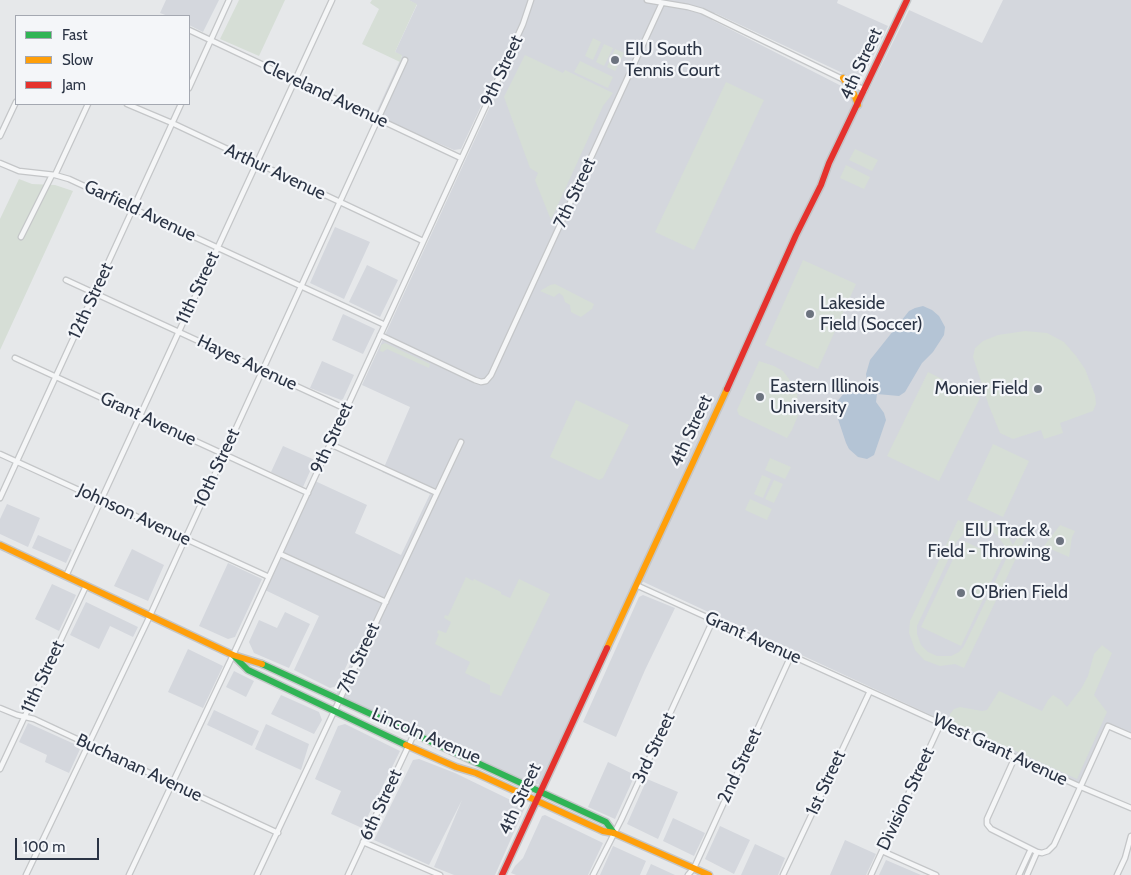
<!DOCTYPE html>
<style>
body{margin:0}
#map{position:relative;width:1131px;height:875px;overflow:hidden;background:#e6e8ea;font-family:Cabin,sans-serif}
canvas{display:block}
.legend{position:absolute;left:15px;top:15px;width:175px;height:90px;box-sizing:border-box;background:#f4f6f9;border:1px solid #a4a8b1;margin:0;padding:6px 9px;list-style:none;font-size:15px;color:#2b3445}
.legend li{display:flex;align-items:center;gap:10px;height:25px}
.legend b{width:25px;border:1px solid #a4a8b1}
.scale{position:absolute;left:15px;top:838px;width:84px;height:22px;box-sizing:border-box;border:2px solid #2b3445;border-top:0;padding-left:6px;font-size:15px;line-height:18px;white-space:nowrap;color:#2b3445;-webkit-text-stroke:4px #f4f6f9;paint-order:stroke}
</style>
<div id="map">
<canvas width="1131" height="875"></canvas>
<ul class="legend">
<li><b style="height:6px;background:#30b455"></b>Fast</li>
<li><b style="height:6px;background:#ff9f0a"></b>Slow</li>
<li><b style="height:6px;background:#e5322d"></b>Jam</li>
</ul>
<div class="scale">100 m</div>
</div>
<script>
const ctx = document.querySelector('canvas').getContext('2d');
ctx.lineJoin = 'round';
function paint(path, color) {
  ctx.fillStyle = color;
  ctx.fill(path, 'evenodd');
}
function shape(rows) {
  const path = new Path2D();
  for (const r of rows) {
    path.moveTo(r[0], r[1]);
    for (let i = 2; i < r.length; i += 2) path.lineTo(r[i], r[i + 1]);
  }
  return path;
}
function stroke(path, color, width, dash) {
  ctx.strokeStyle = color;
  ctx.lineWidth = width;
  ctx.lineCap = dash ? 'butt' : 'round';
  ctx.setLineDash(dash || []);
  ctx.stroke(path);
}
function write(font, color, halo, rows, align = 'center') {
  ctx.font = font + ' Cabin,sans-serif';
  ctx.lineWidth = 4.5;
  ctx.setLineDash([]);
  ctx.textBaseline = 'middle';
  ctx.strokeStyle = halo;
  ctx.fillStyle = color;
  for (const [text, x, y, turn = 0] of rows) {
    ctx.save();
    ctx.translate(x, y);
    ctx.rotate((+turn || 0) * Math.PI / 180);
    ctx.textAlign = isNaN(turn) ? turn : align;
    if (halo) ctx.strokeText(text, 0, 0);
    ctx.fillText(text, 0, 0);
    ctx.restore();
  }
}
paint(shape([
 [166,0,219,0,203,32,189,25,189,16,168,16,160,13],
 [408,0,838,0,837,3,888,26,865,73,860,77,851,77,715,13,712,20,865,98,909,10,982,43,1003,0,1131,0,1131,734,1107,724,1080,784,635,578,540,784,530,785,336,695,356,651,352,654,337,686,330,688,294,670,319,616,265,590,315,481,367,505,355,533,401,555,430,494,382,472,410,407,362,385,516,50,509,46,461,149,454,150,382,119,375,115,402,56,395,52,417,5],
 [335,227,370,242,344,299,310,283],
 [367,265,398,280,380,317,349,302],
 [343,314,375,329,363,354,332,340],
 [322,361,354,375,343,399,341,400,310,388],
 [283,446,315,460,303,487,271,472],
 [7,504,40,518,28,547,0,534,0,519],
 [38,535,72,550,66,563,32,548],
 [132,549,164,565,148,601,114,586],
 [228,563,262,579,235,637,228,639,199,626],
 [52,584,76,595,59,631,35,619],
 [643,595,675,608,645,670,616,737,583,722,639,597],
 [86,602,138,627,133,637,110,626,99,649,70,635],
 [285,612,310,624,289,668,254,653,249,642,259,620,277,628],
 [188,649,223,666,203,708,168,692],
 [234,671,254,681,246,697,226,687],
 [281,695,319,712,322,720,314,734,271,714],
 [214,710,259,731,252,746,207,725],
 [28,723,81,747,69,773,45,762,47,755,19,742],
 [266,724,309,744,301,770,255,749],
 [345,724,400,751,362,828,331,814,341,791,315,779,338,726],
 [419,759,455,773,525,807,495,875,454,875,434,867,462,800,429,865,374,840,413,760],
 [608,762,635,775,615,819,588,807],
 [647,779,678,792,658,839,627,824],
 [545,815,603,843,588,875,516,875,511,873,515,866,523,858,542,816],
 [673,818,705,833,694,856,663,841],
 [720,826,750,840,734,874,705,859],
 [845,840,876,854,866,875,830,875],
 [755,844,785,858,778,875,741,875],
 [613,846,646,861,640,875,600,875],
 [886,860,921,875,879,875],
 [651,864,675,875,646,875]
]), '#d4d7dd');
paint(shape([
 [239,0,285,0,259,56,220,39],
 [372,0,409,0,417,4,395,52,402,55,400,62,362,44,379,9,370,3],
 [593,38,601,42,593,60,585,56],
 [604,44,613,48,604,66,596,62],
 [615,49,624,53,615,71,607,67],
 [525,55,563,73,565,70,613,93,603,106,551,220,535,180,538,173,530,168,504,97],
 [580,61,613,77,608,88,574,72],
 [726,82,764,100,694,250,655,232],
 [855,149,878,160,872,171,849,160],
 [846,165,870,177,864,189,840,178],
 [19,179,32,184,55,185,73,191,0,350,0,219],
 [803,260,856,284,818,369,765,345],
 [555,284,594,304,592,309,581,317,571,312,570,305,565,302,563,296,559,293,554,297,540,291,550,285],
 [1025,331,1047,333,1064,342,1076,356,1085,369,1095,395,1096,404,1093,411,1060,423,1063,433,1044,439,1041,430,1013,439,1000,433,989,406,973,357,975,348,983,341,998,335],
 [385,343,430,364,429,368,387,349,383,352,380,351,381,345],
 [759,361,774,366,783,371,789,379,797,394,799,413,792,430,787,438,739,415,737,410],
 [928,372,980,398,939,481,887,456],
 [576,400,629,425,603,478,599,480,550,457],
 [993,444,1029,461,1003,517,967,500],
 [770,458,791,467,785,479,765,470],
 [762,475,771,479,763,498,754,494],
 [774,480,783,484,774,503,765,499],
 [750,499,772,509,767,520,745,510],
 [958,520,965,523,976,520,993,522,1005,531,1013,545,1018,536,1025,539,964,668,955,664,940,666,924,660,915,650,909,633,910,621],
 [976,528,990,530,998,536,1006,548,1006,559,964,646,959,652,951,656,937,656,928,652,921,645,917,634,917,626,957,541,967,531],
 [1060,525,1075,531,1072,537,1069,557,1044,546],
 [962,540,1002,559,961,646,921,627],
 [466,577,473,581,474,579,501,592,501,594,510,598,519,579,550,594,501,696,490,692,490,685,465,673,470,662,435,644,439,634,437,633,438,630,446,633,451,622,444,618,445,615,448,616],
 [1102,645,1112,653,1094,695,1107,712,1077,779,950,721,950,714,954,709,960,707,982,711,987,710,999,691,1042,711,1048,700,1053,695,1062,701,1067,707,1081,689,1088,676,1094,654]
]), '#d6ded6');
paint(shape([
 [923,306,932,310,939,316,945,327,944,335,933,352,922,363,905,392,899,396,877,394,876,402,884,413,886,420,874,455,867,459,858,457,849,449,846,443,836,413,836,403,844,393,850,389,868,388,866,374,870,360,909,311,915,308]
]), '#b4c4d5');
const street = shape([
 [647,0,688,7,702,11,865,90],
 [189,30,461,158],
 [189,88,229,0],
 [127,104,172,123,423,241],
 [0,136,16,102],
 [0,163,19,171,55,175,69,179,385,325],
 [55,175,88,104],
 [21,237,52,175],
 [66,280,346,409],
 [380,335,475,380,481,382,486,381,491,375,662,3],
 [15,358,308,493],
 [330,444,437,493],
 [0,454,269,577],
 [0,498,181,104],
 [280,554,386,602],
 [66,576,332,0],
 [636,585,1081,787,1131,808],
 [0,708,17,715,34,719,278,833],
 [1015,757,987,819,987,824,991,829,1037,852,1042,853,1048,851,1054,845,1108,726,1131,736],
 [0,769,86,586],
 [363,842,440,875],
 [882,851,936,875],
 [26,875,147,622,405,60],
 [129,875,233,655,493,90,523,24,531,0],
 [257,875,461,442],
 [348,875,414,734],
 [593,875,621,820,713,620],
 [688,875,694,868,789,660,793,656],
 [783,875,870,691],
 [871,875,941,723],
 [1019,875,1031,849],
 [1027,875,1037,852],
 [1117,875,1125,858,1131,836]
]);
const fast = shape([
 [234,656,248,670,406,745],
 [262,664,606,822,614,833]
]);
const slow = shape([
 [843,78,854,94,858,105],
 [0,545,233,655,262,664],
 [607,648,727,389],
 [406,745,456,767,476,773,603,831,614,833,709,875]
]);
const jam = shape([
 [727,389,796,235,821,185,829,163,907,0],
 [502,875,607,648]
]);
stroke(street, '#c4c6c8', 7);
stroke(fast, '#c4c6c8', 9);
stroke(slow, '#c4c6c8', 9);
stroke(jam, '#c4c6c8', 9);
stroke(street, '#f5f6f7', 4.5);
stroke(fast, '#30b455', 6);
stroke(slow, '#ff9f0a', 6);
stroke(jam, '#e5322d', 6);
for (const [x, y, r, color] of [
 [615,60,5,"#6c737f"],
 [810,314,5,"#6c737f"],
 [1038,389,5,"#6c737f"],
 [760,397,5,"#6c737f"],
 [1060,541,5,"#6c737f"],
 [961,593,5,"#6c737f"]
]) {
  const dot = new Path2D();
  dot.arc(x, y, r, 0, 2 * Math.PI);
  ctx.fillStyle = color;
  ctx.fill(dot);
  stroke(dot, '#f4f6f9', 2);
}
write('18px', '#2b3445', '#f4f6f9', [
 ["EIU South",625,50],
 ["Tennis Court",625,71],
 ["Lakeside",820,304],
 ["Field (Soccer)",820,325],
 ["Eastern Illinois",770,387],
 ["University",770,408],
 ["Monier Field",1028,389,"right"],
 ["EIU Track &",1050,531,"right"],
 ["Field - Throwing",1050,552,"right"],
 ["O'Brien Field",971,593]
], 'left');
write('18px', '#2b3445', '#f4f6f9', [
 ["4th Street",861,64,-65],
 ["9th Street",502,71,-65],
 ["Cleveland Avenue",325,94,25],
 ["Arthur Avenue",275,172,25],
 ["7th Street",575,193,-65],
 ["Garfield Avenue",140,211,25],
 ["11th Street",198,288,-65],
 ["12th Street",91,301,-65],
 ["Hayes Avenue",247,363,25],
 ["Grant Avenue",148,419,25],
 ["4th Street",691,431,-65],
 ["9th Street",332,438,-65],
 ["10th Street",217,468,-65],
 ["Johnson Avenue",134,515,25],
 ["Grant Avenue",753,638,24],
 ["7th Street",359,658,-65],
 ["11th Street",43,677,-65],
 ["Lincoln Avenue",426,736,23],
 ["3rd Street",654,748,-65],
 ["West Grant Avenue",1000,750,25],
 ["2nd Street",740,766,-65],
 ["Buchanan Avenue",139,768,25],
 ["1st Street",826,783,-65],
 ["4th Street",520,799,-65],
 ["Division Street",906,799,-65],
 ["6th Street",381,805,-65]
]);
</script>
